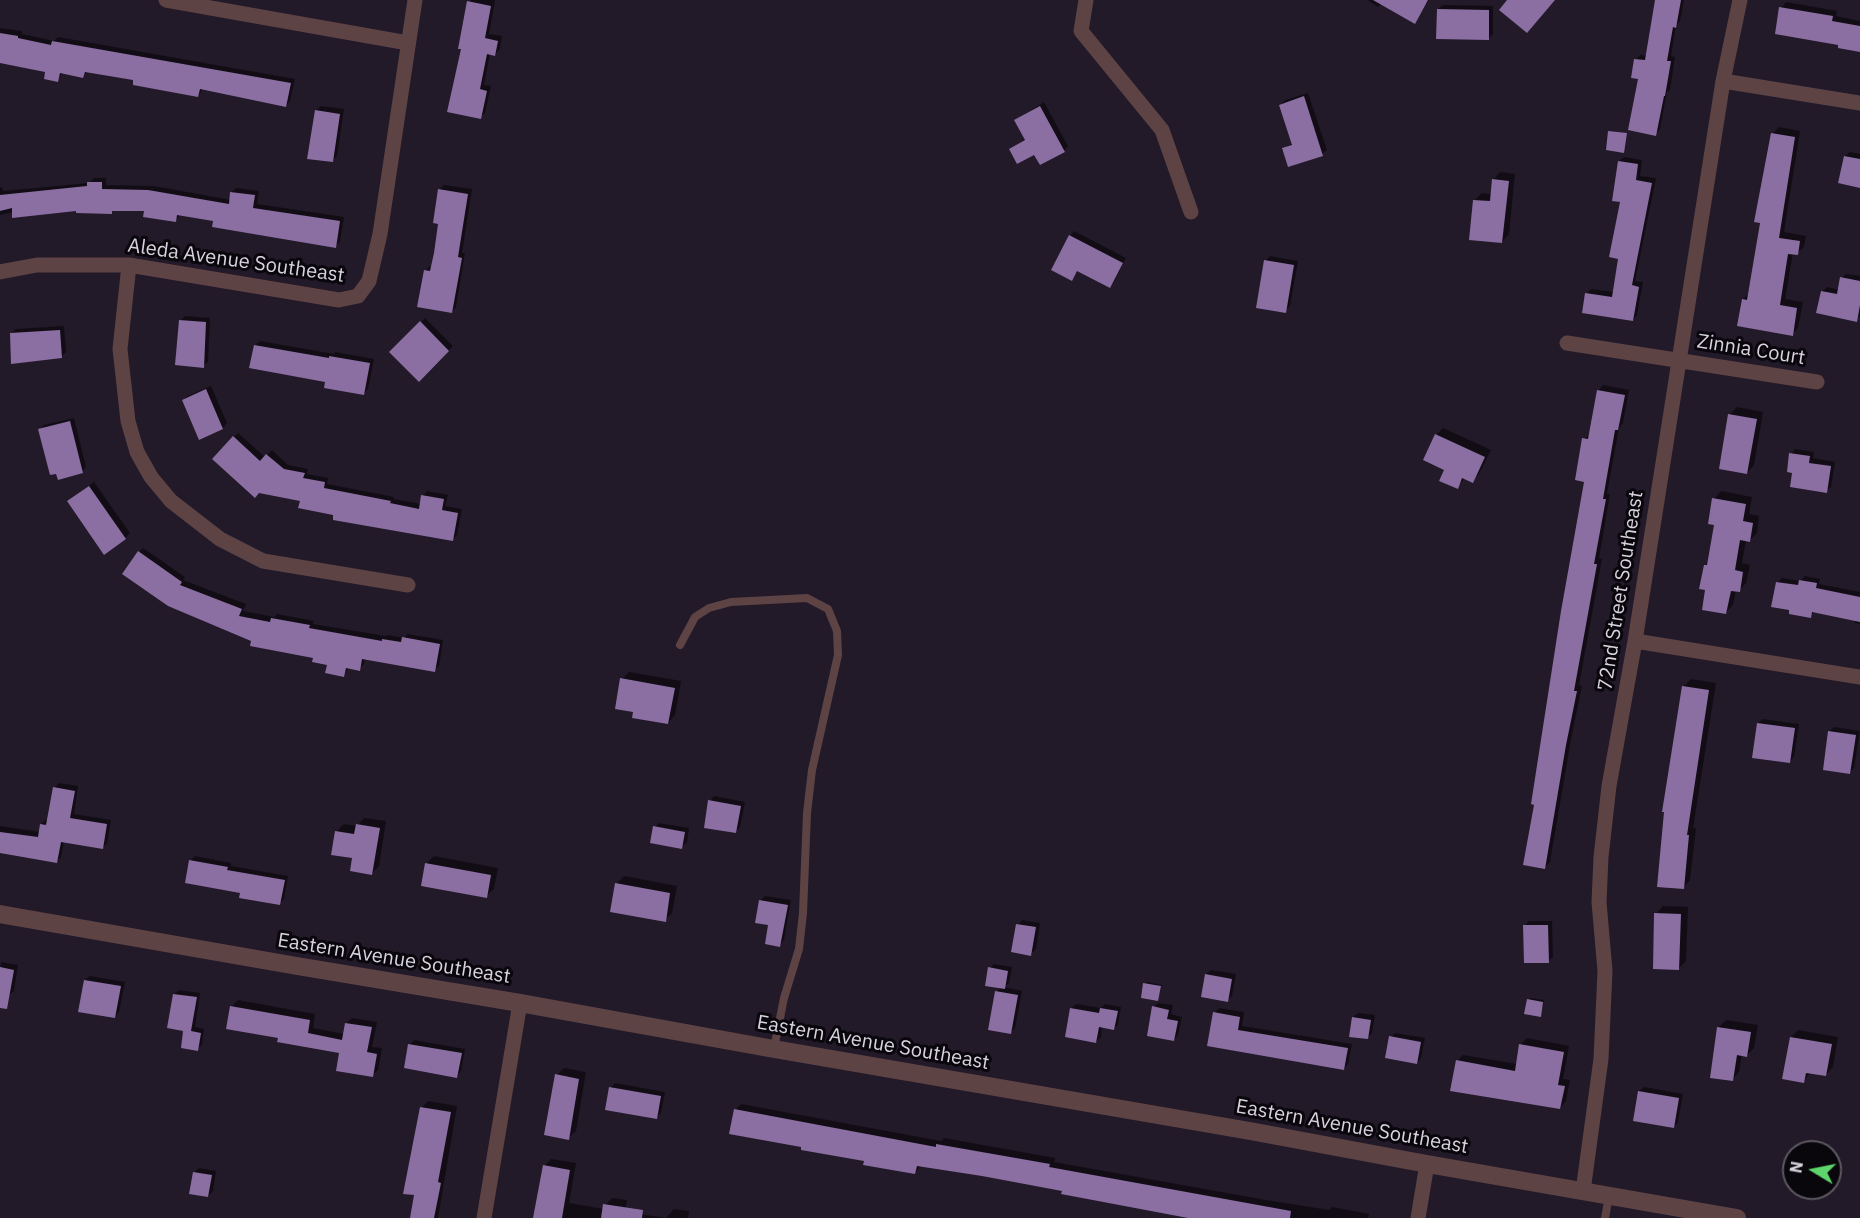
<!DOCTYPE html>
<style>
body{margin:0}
#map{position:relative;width:1860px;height:1218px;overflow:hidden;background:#221929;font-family:"IBM Plex Sans",sans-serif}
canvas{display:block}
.north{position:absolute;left:1782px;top:1140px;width:60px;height:60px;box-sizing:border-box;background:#09060c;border:2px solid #5c5860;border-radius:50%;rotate:280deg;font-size:16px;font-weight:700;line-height:24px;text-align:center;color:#d8d3de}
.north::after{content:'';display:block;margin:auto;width:21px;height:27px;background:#5ed56c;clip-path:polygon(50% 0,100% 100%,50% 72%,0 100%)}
</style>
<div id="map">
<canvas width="1860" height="1218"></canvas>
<div class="north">N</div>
</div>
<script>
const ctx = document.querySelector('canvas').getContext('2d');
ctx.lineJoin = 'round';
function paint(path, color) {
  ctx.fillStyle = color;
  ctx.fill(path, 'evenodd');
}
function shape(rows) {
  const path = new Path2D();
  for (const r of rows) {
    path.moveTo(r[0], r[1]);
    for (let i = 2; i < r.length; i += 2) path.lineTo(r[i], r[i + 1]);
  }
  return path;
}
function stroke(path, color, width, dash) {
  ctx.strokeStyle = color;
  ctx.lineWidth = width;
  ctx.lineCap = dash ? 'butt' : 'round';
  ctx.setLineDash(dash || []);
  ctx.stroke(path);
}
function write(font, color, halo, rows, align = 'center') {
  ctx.font = font + ' "IBM Plex Sans",sans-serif';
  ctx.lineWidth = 6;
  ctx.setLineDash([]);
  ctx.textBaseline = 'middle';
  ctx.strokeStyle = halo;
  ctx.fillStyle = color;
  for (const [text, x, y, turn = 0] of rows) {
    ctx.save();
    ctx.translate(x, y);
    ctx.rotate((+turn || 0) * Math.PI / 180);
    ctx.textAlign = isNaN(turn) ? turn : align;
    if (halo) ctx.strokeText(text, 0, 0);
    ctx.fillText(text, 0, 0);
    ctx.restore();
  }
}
paint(shape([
 [471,0,495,0,489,34,502,36,500,49,495,54,490,53,484,85,491,86,485,113,480,117,462,48,468,2],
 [1367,0,1429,0,1415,22,1382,3,1378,7],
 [1656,0,1684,0,1680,21,1676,25,1671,56,1675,57,1670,90,1667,92,1660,129,1655,134,1635,60,1640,55,1647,56],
 [1786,2,1837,11,1836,16,1860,21,1860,51,1840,44,1781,8],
 [1443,5,1493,6,1493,34,1488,39,1438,9],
 [0,28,22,31,22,34,54,41,58,37,295,79,290,101,286,106,203,89,198,96,135,79,88,71,83,76,63,72,57,81,47,70,0,62],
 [1308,93,1327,150,1322,154,1284,149,1293,143,1280,105,1285,100],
 [1044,102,1068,146,1064,151,1035,153,1011,149,1026,138,1016,120],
 [321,106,344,109,337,156,332,161,316,110],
 [1779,127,1800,131,1784,232,1806,236,1804,247,1797,253,1793,253,1785,299,1803,302,1798,328,1792,334,1743,299,1750,293,1772,134],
 [1850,152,1860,154,1860,186,1845,156],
 [1624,157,1642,160,1640,176,1656,178,1635,281,1643,282,1637,315,1633,320,1587,293,1591,289,1614,292,1619,258,1622,201,1619,161],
 [1500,172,1515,174,1509,234,1502,242,1475,200,1482,193,1492,194,1493,180],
 [94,178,106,178,106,185,154,186,231,200,232,192,236,188,259,191,257,204,344,217,340,241,336,246,181,214,176,220,145,210,115,209,112,212,78,210,13,212,0,215,0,188,2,187,3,191,89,183],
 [444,185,472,189,462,253,465,253,456,307,452,312,425,271,430,266,432,267,440,222,439,190],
 [1074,231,1126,258,1114,282,1110,286,1078,270,1072,279,1070,236],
 [1270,256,1298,261,1290,306,1285,311,1265,261],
 [1846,274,1860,276,1860,316,1856,320,1822,292,1827,287,1839,290,1841,278],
 [185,316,210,318,208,362,203,366,181,320],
 [425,318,453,346,419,380,391,352],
 [64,326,66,352,61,357,11,333,16,329],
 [260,341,334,354,335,352,374,359,368,389,364,393,326,381,255,345],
 [1603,385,1629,390,1623,423,1619,428,1607,494,1610,494,1599,558,1602,559,1579,685,1582,686,1571,739,1550,862,1545,867,1586,481,1584,439,1590,434,1598,391],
 [211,386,227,423,223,428,200,438,183,400,188,396],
 [1737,407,1763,412,1754,465,1747,473,1730,414],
 [74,418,86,467,82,472,40,430,44,425],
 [1443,428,1491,450,1479,474,1472,481,1465,478,1457,487,1446,469,1436,435],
 [238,433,265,457,272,450,288,465,308,469,307,474,328,478,327,484,394,497,394,499,421,504,423,496,427,491,448,495,445,506,462,509,457,535,452,540,335,514,301,500,234,437],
 [1795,449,1814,452,1813,458,1835,462,1831,487,1826,491,1794,472,1791,454],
 [94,482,130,533,125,538,74,497],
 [1721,491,1752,497,1749,514,1759,516,1757,533,1749,541,1746,540,1742,563,1750,565,1746,583,1739,591,1736,590,1733,605,1726,612,1707,589,1705,565,1709,561,1716,524,1714,499],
 [143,548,185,577,183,580,246,604,243,611,274,617,277,614,314,621,313,624,386,636,388,635,404,638,408,634,443,640,439,666,434,670,365,658,364,664,359,669,349,667,344,675,328,663,314,657,253,640,169,605,139,552],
 [1805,576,1820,579,1819,584,1860,592,1860,624,1855,623,1855,619,1815,611,1810,616,1777,583,1782,578,1800,581],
 [629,672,681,681,675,715,668,723,635,711,622,679],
 [1691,679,1716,683,1693,828,1696,828,1690,880,1683,888,1666,811,1664,810,1684,686],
 [1763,719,1799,724,1794,757,1789,762,1758,723],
 [1834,727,1860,731,1854,768,1850,772,1830,731],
 [59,783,78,786,74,814,111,820,107,843,102,848,64,841,61,857,56,862,0,852,0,826,40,832,41,824,46,820,49,820,54,788],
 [714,796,745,802,740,827,736,832,710,801],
 [364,818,386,821,379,866,372,873,354,857,336,832,344,824,357,826],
 [659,823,689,828,687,842,682,847,655,827],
 [195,856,231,863,231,866,288,876,284,899,280,903,242,892,190,861],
 [434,856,498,868,494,889,486,896,423,884,427,863],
 [624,876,677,886,672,913,665,920,617,883],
 [765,896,791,900,784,940,780,945,761,900],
 [1663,906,1688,907,1686,961,1679,968,1656,914],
 [1022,920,1040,923,1036,949,1031,954,1018,925],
 [1529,921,1552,921,1553,957,1548,961,1524,926],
 [1,962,18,965,14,991,9,995,0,994],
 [994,964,1012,967,1009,983,1004,987,1022,991,1015,1028,1010,1033,997,992,1002,987,990,968],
 [1211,970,1236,974,1232,996,1228,1000,1206,974],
 [90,976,125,982,119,1012,115,1017,85,980],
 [1147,982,1162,985,1158,999,1145,984],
 [179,990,200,993,195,1027,204,1029,202,1045,197,1049,185,1030,174,994],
 [1530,998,1544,1000,1540,1016,1529,1000],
 [238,1000,315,1014,313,1028,344,1034,346,1023,352,1018,377,1022,372,1047,382,1048,378,1070,372,1075,341,1052,280,1036,232,1006],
 [1158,1003,1173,1005,1171,1014,1182,1017,1178,1035,1174,1040,1154,1007],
 [1076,1004,1101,1008,1105,1004,1121,1007,1118,1024,1114,1029,1102,1026,1101,1037,1096,1042,1067,1036,1072,1008],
 [1219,1008,1244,1012,1242,1026,1352,1044,1348,1064,1344,1069,1209,1045,1215,1013],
 [1358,1013,1375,1015,1372,1033,1367,1038,1353,1017],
 [1726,1020,1758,1025,1754,1048,1747,1055,1742,1054,1739,1072,1732,1080,1719,1027],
 [1798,1030,1838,1037,1833,1067,1826,1075,1811,1072,1804,1081,1791,1037],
 [1395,1033,1425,1038,1421,1058,1417,1063,1391,1037],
 [1527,1038,1569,1046,1563,1079,1570,1080,1566,1101,1560,1108,1457,1061,1463,1055,1517,1064,1521,1044],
 [414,1040,465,1049,461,1071,457,1076,410,1045],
 [564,1068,586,1072,576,1131,568,1138,557,1075],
 [615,1083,665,1092,661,1113,656,1118,610,1088],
 [1644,1087,1683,1094,1678,1122,1673,1127,1639,1091],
 [428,1101,457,1106,438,1218,411,1218,416,1194,422,1107],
 [741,1104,941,1141,944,1138,1055,1158,1054,1162,1266,1200,1329,1210,1332,1207,1369,1214,1368,1218,1199,1218,1063,1189,921,1165,915,1173,803,1146,735,1110],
 [551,1159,576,1163,569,1203,604,1209,605,1205,612,1198,627,1200,625,1212,666,1218,674,1209,689,1211,688,1218,535,1218,544,1166],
 [199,1168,216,1171,213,1191,208,1196,194,1172]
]), '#0007');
paint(shape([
 [1373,0,1428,0,1415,24],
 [1507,0,1555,0,1527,33,1499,10],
 [1655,0,1681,0,1676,28,1673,27,1667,61,1671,61,1665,96,1664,96,1656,136,1628,130,1638,79,1631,78,1634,59,1645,60],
 [467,1,491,6,485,38,498,41,495,56,487,54,480,89,487,91,481,119,447,112,461,49,458,49],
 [1779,7,1833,16,1832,21,1860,26,1860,52,1838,48,1838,45,1775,34],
 [1437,9,1489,10,1489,40,1436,39],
 [0,33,18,36,18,38,51,45,52,41,291,83,286,107,200,89,198,97,133,85,133,80,85,72,83,78,60,73,58,82,44,79,45,72,0,63],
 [1304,96,1323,156,1288,167,1282,148,1292,145,1279,105],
 [1040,106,1065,152,1040,165,1034,155,1017,164,1009,149,1025,140,1014,120],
 [315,110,340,114,333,162,307,159],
 [1608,131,1627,133,1624,153,1606,150],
 [1771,133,1795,137,1779,238,1800,241,1798,255,1788,254,1780,305,1797,308,1793,336,1737,326,1742,299,1747,300,1760,223,1754,222],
 [1844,156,1860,159,1860,188,1838,183],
 [1618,161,1638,164,1636,180,1652,183,1632,285,1639,287,1633,321,1582,313,1585,293,1612,297,1618,259,1609,257,1620,202,1612,201],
 [1492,179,1509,181,1502,243,1469,240,1473,200,1490,201],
 [87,182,102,182,102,189,148,190,229,204,230,192,255,195,253,208,340,221,336,248,212,227,213,221,177,215,176,222,143,217,144,211,112,211,112,214,76,213,76,211,12,218,12,208,0,211,0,195,87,186],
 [438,189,468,194,458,257,462,258,452,313,417,307,424,270,430,271,434,253,438,224,433,223],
 [1069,235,1123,263,1110,288,1077,271,1072,281,1051,270],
 [1264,260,1294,265,1286,313,1256,308],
 [1840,277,1860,281,1860,305,1857,322,1816,313,1821,291,1837,294],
 [179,320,206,322,204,368,175,365],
 [420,321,449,351,419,382,389,352],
 [60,330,62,358,11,364,10,333],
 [254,345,329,358,329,356,370,363,364,395,324,388,325,382,249,368],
 [206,389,223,429,199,440,182,400],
 [1597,390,1625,395,1618,430,1615,430,1603,499,1606,499,1594,564,1597,564,1574,691,1577,691,1566,745,1545,869,1523,865,1534,805,1531,804,1561,611,1584,482,1575,480,1582,438,1588,439],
 [1728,414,1757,419,1747,474,1719,469],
 [70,421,83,473,58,480,56,474,50,475,38,429],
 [1435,434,1485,457,1473,483,1462,478,1458,489,1439,481,1444,470,1423,460],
 [233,436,260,461,266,454,284,469,305,473,303,478,325,482,324,488,391,501,390,503,419,509,421,495,444,499,442,510,458,513,453,541,333,520,333,515,298,508,300,501,259,493,255,498,212,459],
 [1789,453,1810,456,1809,463,1831,466,1827,493,1790,487,1792,473,1787,472],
 [89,486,126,539,104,555,67,501],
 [1712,498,1746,504,1743,521,1753,523,1750,542,1740,540,1735,570,1743,572,1740,592,1731,591,1726,614,1702,610,1705,590,1699,589,1704,565,1707,565,1714,525,1708,524],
 [138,551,182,582,180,585,242,609,239,616,270,622,271,618,310,625,309,628,382,641,382,639,401,642,402,637,440,644,435,672,362,659,360,671,346,668,344,677,325,673,327,665,312,662,313,658,250,646,251,641,168,606,122,574],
 [1799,580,1817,583,1816,588,1860,597,1860,622,1812,612,1811,618,1789,614,1789,610,1771,607,1776,582,1798,585],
 [620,678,675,688,668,724,632,718,633,712,615,709],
 [1682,686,1709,690,1687,835,1689,835,1684,889,1657,887,1664,812,1662,812],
 [1757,723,1795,728,1790,763,1752,758],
 [1828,731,1856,735,1850,774,1823,770],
 [53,787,75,791,70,818,107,824,103,849,61,842,57,863,0,853,0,832,38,837,40,824,46,825],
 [708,800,741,806,736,833,704,828],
 [356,824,380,828,372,875,350,871,352,858,331,855,335,831,354,834],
 [653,826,685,832,682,849,650,843],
 [189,860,228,867,227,870,285,880,280,905,239,898,240,893,185,883],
 [425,863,491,875,487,898,421,886],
 [615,883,670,893,666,922,610,912],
 [759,900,788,905,780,947,765,944,768,925,755,923],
 [1654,913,1681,914,1679,970,1653,969],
 [1016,924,1036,927,1031,956,1011,952],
 [1523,925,1548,925,1549,963,1524,963],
 [0,967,14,970,7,1009,0,1008],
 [988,967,1008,971,1005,989,985,986],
 [1205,974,1232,979,1228,1002,1201,997],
 [84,980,121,986,115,1018,78,1012],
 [1143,983,1161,986,1158,1001,1141,998],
 [995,991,1018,995,1011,1034,988,1030],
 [173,994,197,997,191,1031,201,1033,198,1051,181,1048,183,1031,167,1028],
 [1527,999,1543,1002,1541,1017,1524,1014],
 [230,1006,310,1020,308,1033,342,1040,345,1023,372,1027,367,1052,377,1054,373,1077,336,1071,339,1053,277,1042,278,1038,226,1029],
 [1152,1006,1169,1010,1167,1019,1178,1021,1174,1041,1147,1036],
 [1070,1008,1099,1013,1100,1008,1118,1011,1114,1030,1099,1027,1096,1043,1065,1037],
 [1213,1012,1240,1017,1238,1030,1348,1048,1344,1070,1207,1046],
 [1352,1017,1371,1020,1368,1039,1349,1037],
 [1717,1027,1751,1032,1747,1057,1737,1055,1733,1081,1710,1078],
 [1389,1036,1421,1042,1417,1064,1385,1058],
 [1790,1037,1832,1044,1826,1076,1806,1073,1804,1083,1782,1079],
 [408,1044,462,1053,457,1078,404,1068],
 [1519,1044,1564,1052,1558,1085,1565,1086,1560,1109,1450,1091,1456,1060,1515,1071],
 [555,1074,579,1079,569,1140,544,1135],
 [609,1087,661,1096,657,1119,605,1110],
 [1638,1091,1679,1098,1674,1128,1633,1121],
 [420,1107,451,1112,438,1182,441,1183,434,1218,410,1218,414,1195,403,1194],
 [734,1109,936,1147,936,1144,1050,1164,1049,1167,1291,1211,1290,1218,1188,1218,1061,1194,1062,1191,982,1176,917,1166,915,1174,863,1165,864,1161,801,1150,801,1147,729,1134],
 [543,1165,570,1170,562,1218,533,1218],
 [193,1172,212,1175,208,1197,189,1194],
 [603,1204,643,1210,642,1218,601,1218]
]), '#8b6fa3');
stroke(shape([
 [680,645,695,617,709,608,731,602,807,598,828,609,837,631,838,655,812,770,807,813,803,913,799,949,784,998,774,1048],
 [1605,1218,1609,1196]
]), '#5e4344', 8);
stroke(shape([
 [166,0,408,43],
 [1086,0,1081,31,1162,130,1191,212],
 [1723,81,1860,103],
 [129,265,120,349,128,421,137,452,151,477,171,501,220,539,263,561,408,585],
 [0,272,37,265,129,265,339,300,358,296,369,281,380,234,415,0],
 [1567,343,1817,382],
 [1635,641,1860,677],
 [1583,1191,1601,1059,1605,971,1599,902,1601,857,1609,786,1635,641,1723,81,1740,0],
 [484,1218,520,1003],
 [1418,1218,1427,1164]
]), '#5e4344', 15);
stroke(shape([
 [0,914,297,966,520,1003,774,1049,1250,1131,1427,1164,1737,1218]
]), '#5e4344', 18);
write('20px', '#d8d3de', '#09060c', [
 ["Aleda Avenue Southeast",236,261,8],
 ["Zinnia Court",1751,350,9],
 ["72nd Street Southeast",1621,591,-81],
 ["Eastern Avenue Southeast",394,959,9],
 ["Eastern Avenue Southeast",873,1043,10],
 ["Eastern Avenue Southeast",1352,1127,10]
]);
</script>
